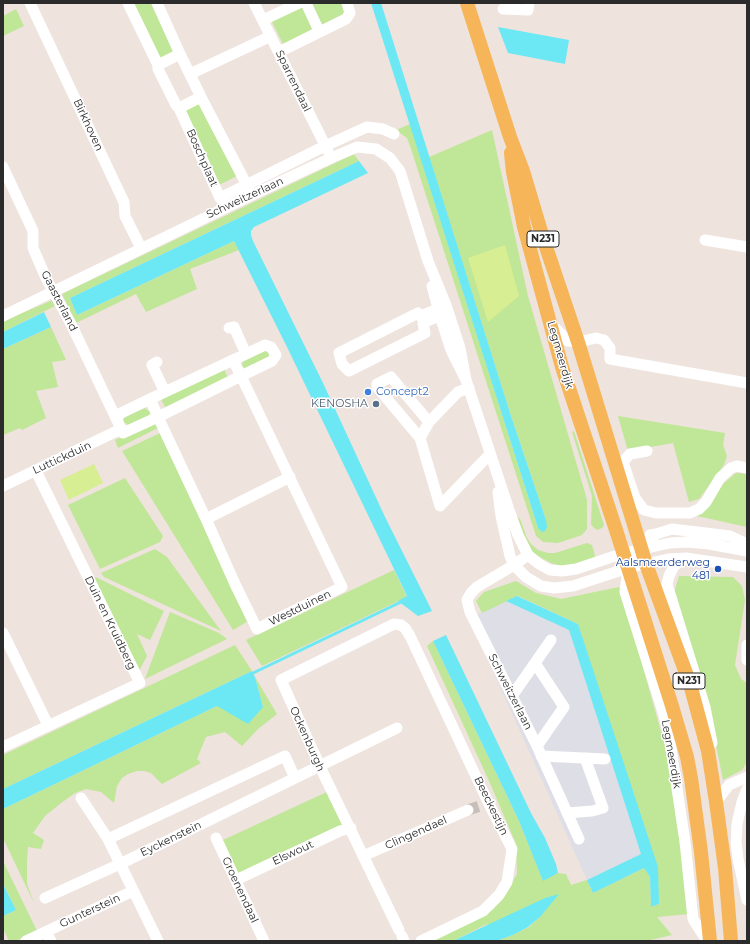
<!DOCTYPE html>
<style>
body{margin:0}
#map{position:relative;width:750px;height:944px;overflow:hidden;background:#eee3dd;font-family:Montserrat,sans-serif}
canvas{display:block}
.frame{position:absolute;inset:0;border:4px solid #2b2b2b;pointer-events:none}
</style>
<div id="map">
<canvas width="750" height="944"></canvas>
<div class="frame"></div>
</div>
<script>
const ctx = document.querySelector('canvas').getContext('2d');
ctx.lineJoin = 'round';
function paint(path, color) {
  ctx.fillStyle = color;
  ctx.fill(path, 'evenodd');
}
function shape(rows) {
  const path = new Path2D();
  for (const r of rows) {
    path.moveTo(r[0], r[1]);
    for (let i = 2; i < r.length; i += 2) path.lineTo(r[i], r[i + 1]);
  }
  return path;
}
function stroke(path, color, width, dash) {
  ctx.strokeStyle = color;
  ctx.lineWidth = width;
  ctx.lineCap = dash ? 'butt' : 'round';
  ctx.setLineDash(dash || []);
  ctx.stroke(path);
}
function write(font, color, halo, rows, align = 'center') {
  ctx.font = font + ' Montserrat,sans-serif';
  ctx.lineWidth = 3;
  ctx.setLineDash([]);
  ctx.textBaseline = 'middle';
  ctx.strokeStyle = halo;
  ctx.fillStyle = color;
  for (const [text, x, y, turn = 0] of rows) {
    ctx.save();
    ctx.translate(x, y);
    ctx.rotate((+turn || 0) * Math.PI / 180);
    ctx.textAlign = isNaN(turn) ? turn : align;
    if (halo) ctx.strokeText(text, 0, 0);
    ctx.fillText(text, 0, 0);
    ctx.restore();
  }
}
paint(shape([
 [506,601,554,622,569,630,641,854,587,880,469,618]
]), '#dedee6');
paint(shape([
 [132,3,151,3,175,52,160,59],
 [309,3,342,3,346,13,320,26],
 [302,4,314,28,283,44,271,20],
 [16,9,24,26,3,36,3,16],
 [201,102,237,176,219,185,184,111],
 [410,124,538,528,546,520,511,416,429,157,492,130,528,296,587,500,587,529,582,535,558,543,543,542,536,536,411,149,407,138,396,130],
 [354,154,359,161,70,298,77,315,234,241,239,250,190,269,197,289,146,312,136,294,76,323,62,294],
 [53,300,55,306,3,332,3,321],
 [51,327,66,360,52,362,58,387,36,391,46,418,22,430,20,428,3,435,3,349],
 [265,351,268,352,269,355,269,358,246,369,242,366,243,361],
 [224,369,229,380,166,409,161,399],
 [145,408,150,412,149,417,128,425,124,422,124,418,126,416],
 [618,416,725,433,723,445,727,456,724,465,699,499,689,502,673,443,628,451],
 [157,420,160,427,118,448,115,440],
 [574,431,604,525,602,528,597,530,593,527,591,524,592,496,572,432],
 [160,433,250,620,233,630,122,451],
 [736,473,747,474,747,527,697,516,706,508,723,484],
 [125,478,163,536,160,542,100,569,68,505],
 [516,516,520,519,527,538,531,544,538,550,548,553,555,553,587,543,592,545,595,556,595,558,590,562,562,566,551,563,536,555,529,548],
 [155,549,167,557,221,631,104,577,101,573],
 [394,570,407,597,262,666,246,640],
 [679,576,733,577,742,586,745,600,735,665,741,679,747,683,747,762,742,770,723,780,709,710,673,596],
 [92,577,98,578,164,611,150,640,137,634,147,656,139,671],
 [516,581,536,593,561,599,619,587,638,649,671,768,689,914,657,917,672,935,646,941,497,941,515,934,529,927,540,917,485,925,453,941,427,941,492,910,501,901,517,874,516,844,489,781,427,646,433,641,519,821,543,880,558,873,566,874,571,885,587,880,593,893,644,868,650,877,651,907,659,904,578,624,518,596,482,613,476,601,484,592],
 [170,612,219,633,227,639,145,679],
 [235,645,252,671,3,789,3,755],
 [255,677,277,714,258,729,242,746,225,732,206,737,197,759,201,763,162,784,151,773,144,771,137,771,128,774,122,778,117,786,114,803,101,792,86,789,75,793,61,803,45,816,33,833,44,840,41,849,28,847,27,860,27,884,34,903,3,838,3,809,217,706,263,707],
 [329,791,345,825,239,875,223,840],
 [3,861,37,931,16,941,9,941,3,928,3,916,16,910,3,884]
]), '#c0e697');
paint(shape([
 [505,245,519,296,488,322,468,258],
 [94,464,103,483,69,500,60,480]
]), '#d8ee93');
paint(shape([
 [371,3,381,3,511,416,546,520,547,527,545,531,542,532,538,528,527,493],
 [498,27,569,40,565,64,508,53],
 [359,161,368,173,254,227,251,231,251,235,253,241,323,383,385,517,432,611,418,616,398,601,407,596,286,345,234,241,77,315,70,298],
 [44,312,51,327,3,349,3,332],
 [517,596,578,624,658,867,659,904,651,907,650,877,644,868,593,893,587,880,641,854,569,630,506,601],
 [446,635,531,813,545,838,556,864,558,873,543,881,519,821,433,641],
 [252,671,255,677,263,707,248,724,217,706,3,809,3,789],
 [3,884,16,910,3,916],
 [559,894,540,917,528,927,515,934,497,941,453,941,545,898]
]), '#6ce8f4');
stroke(shape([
 [249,675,403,601]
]), '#6ce8f4', 3);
stroke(shape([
 [468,810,480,806]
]), '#c7beb9', 11, [11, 5.5]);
stroke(shape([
 [30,3,122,198,124,202,125,216,141,248],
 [128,3,158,65,158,69,176,105,179,108,220,198,229,206],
 [157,3,180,54,201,97,252,195],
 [254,3,328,151],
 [306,3,319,31],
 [503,9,528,10,529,3],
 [263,20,299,3],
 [279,52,346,19,350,13,347,3],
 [158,65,180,54],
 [190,74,271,36],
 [179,108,201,97],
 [3,167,33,231,33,248,46,278,72,326,123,433,158,417,150,399],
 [220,198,325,146,367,127,383,129,394,134],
 [705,240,747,247],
 [432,286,440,316,451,350,466,380,510,513,518,535,528,555,539,564,550,570,562,571,576,569,624,553,670,543,688,542,709,544,747,551],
 [445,306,420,316,418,313,339,353,342,364,349,371,425,333,423,323,446,313],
 [3,316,252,195,331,158,357,147,376,149,390,158,400,171,428,261,446,305,460,348,466,380],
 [551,324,568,341,578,342,596,338,604,340,610,348,610,359,747,383],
 [229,328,234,327,246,354],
 [157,362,152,365,165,392],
 [241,376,342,587,257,629,235,584,206,519,158,417,241,376],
 [469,388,458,392,429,422,420,438,440,506,490,454],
 [115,416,150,399,233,360,246,354,265,345,271,347,276,355,272,361,241,376,233,360],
 [420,438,377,387,377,384,391,377,429,422],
 [647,451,630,454,623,462,635,498,644,510,656,513,690,513,699,509,706,502,720,478,731,468,737,466,747,468],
 [3,486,121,429],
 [498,492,501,516,510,556,514,565,526,577,541,586,554,588,573,586,628,568,668,559,686,558,747,567],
 [206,519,290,477],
 [656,534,642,549,628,568,625,592,663,712,669,735,685,842,693,919,707,941],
 [650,535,656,534,672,529,730,536,747,544],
 [528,555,514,565,477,587,471,593,467,600,470,612,537,746,579,839],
 [686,558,674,566,669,576,667,584,705,707,712,743],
 [3,633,48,725],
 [747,645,747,660],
 [535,663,564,707,537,746],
 [512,696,551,640],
 [3,747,140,683,36,471],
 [541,756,605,759],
 [747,789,742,802,737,824,736,843,738,859,747,900],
 [81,798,108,839,158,941],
 [716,802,729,785,747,777],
 [567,813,592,811,603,808,585,758],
 [216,838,264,941],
 [108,839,285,756,295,778],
 [363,856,468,810],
 [236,880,340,831,351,828],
 [45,898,120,864,397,728],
 [399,930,324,775,281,680,394,624,401,625,405,628,410,636,488,802,512,849,507,882,499,895,483,911,421,941],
 [46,932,51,941],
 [402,936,404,941],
 [26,941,133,891]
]), '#fff', 11);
stroke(shape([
 [467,3,510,137,523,171,543,238,578,342,646,564,690,684,708,751,716,802,725,868,731,941],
 [511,153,513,172,524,227,562,367,616,530,672,706,687,757,691,778,701,852,710,941]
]), '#f6b559', 14);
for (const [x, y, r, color] of [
 [368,392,4,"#3f7fe0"],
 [376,404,4,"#5c6f8a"],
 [718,569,4,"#1a4fb4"]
]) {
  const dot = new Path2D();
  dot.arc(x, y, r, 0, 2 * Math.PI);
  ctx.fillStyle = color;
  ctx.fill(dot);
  stroke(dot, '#fff', 1.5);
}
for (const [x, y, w] of [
 [543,239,32],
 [689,681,32]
]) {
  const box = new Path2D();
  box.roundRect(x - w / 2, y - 8, w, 16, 3);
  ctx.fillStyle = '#fff';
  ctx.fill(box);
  stroke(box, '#2b2b2b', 1);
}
write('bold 10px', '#2b2b2b', null, [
 ["N231",543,239],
 ["N231",689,681]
]);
write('11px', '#2b2b2b', '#fff', [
 ["Sparrendaal",293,81,64],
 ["Birkhoven",88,125,65],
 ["Boschplaat",202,158,66],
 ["Schweitzerlaan",245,198,-25],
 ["Gaasterland",59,301,63],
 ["Legmeerdijk",560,355,74],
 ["Luttickduin",62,458,-25],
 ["Westduinen",300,608,-26],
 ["Duin en Kruidberg",110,623,64],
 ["Schweitzerlaan",510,692,63],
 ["Ockenburgh",307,739,66],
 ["Legmeerdijk",671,754,80],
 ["Beeckestijn",491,806,64],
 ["Clingendael",416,833,-24],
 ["Eyckenstein",171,839,-26],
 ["Elswout",293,853,-25],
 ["Groenendaal",240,890,65],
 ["Gunterstein",90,911,-25]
]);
write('11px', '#366cbe', '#fff', [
 ["Concept2",376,392]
], 'left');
write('11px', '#4e5e75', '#fff', [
 ["KENOSHA",368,404]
], 'right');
write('11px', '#164399', '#fff', [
 ["Aalsmeerderweg",710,563],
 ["481",710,576]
], 'right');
</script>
